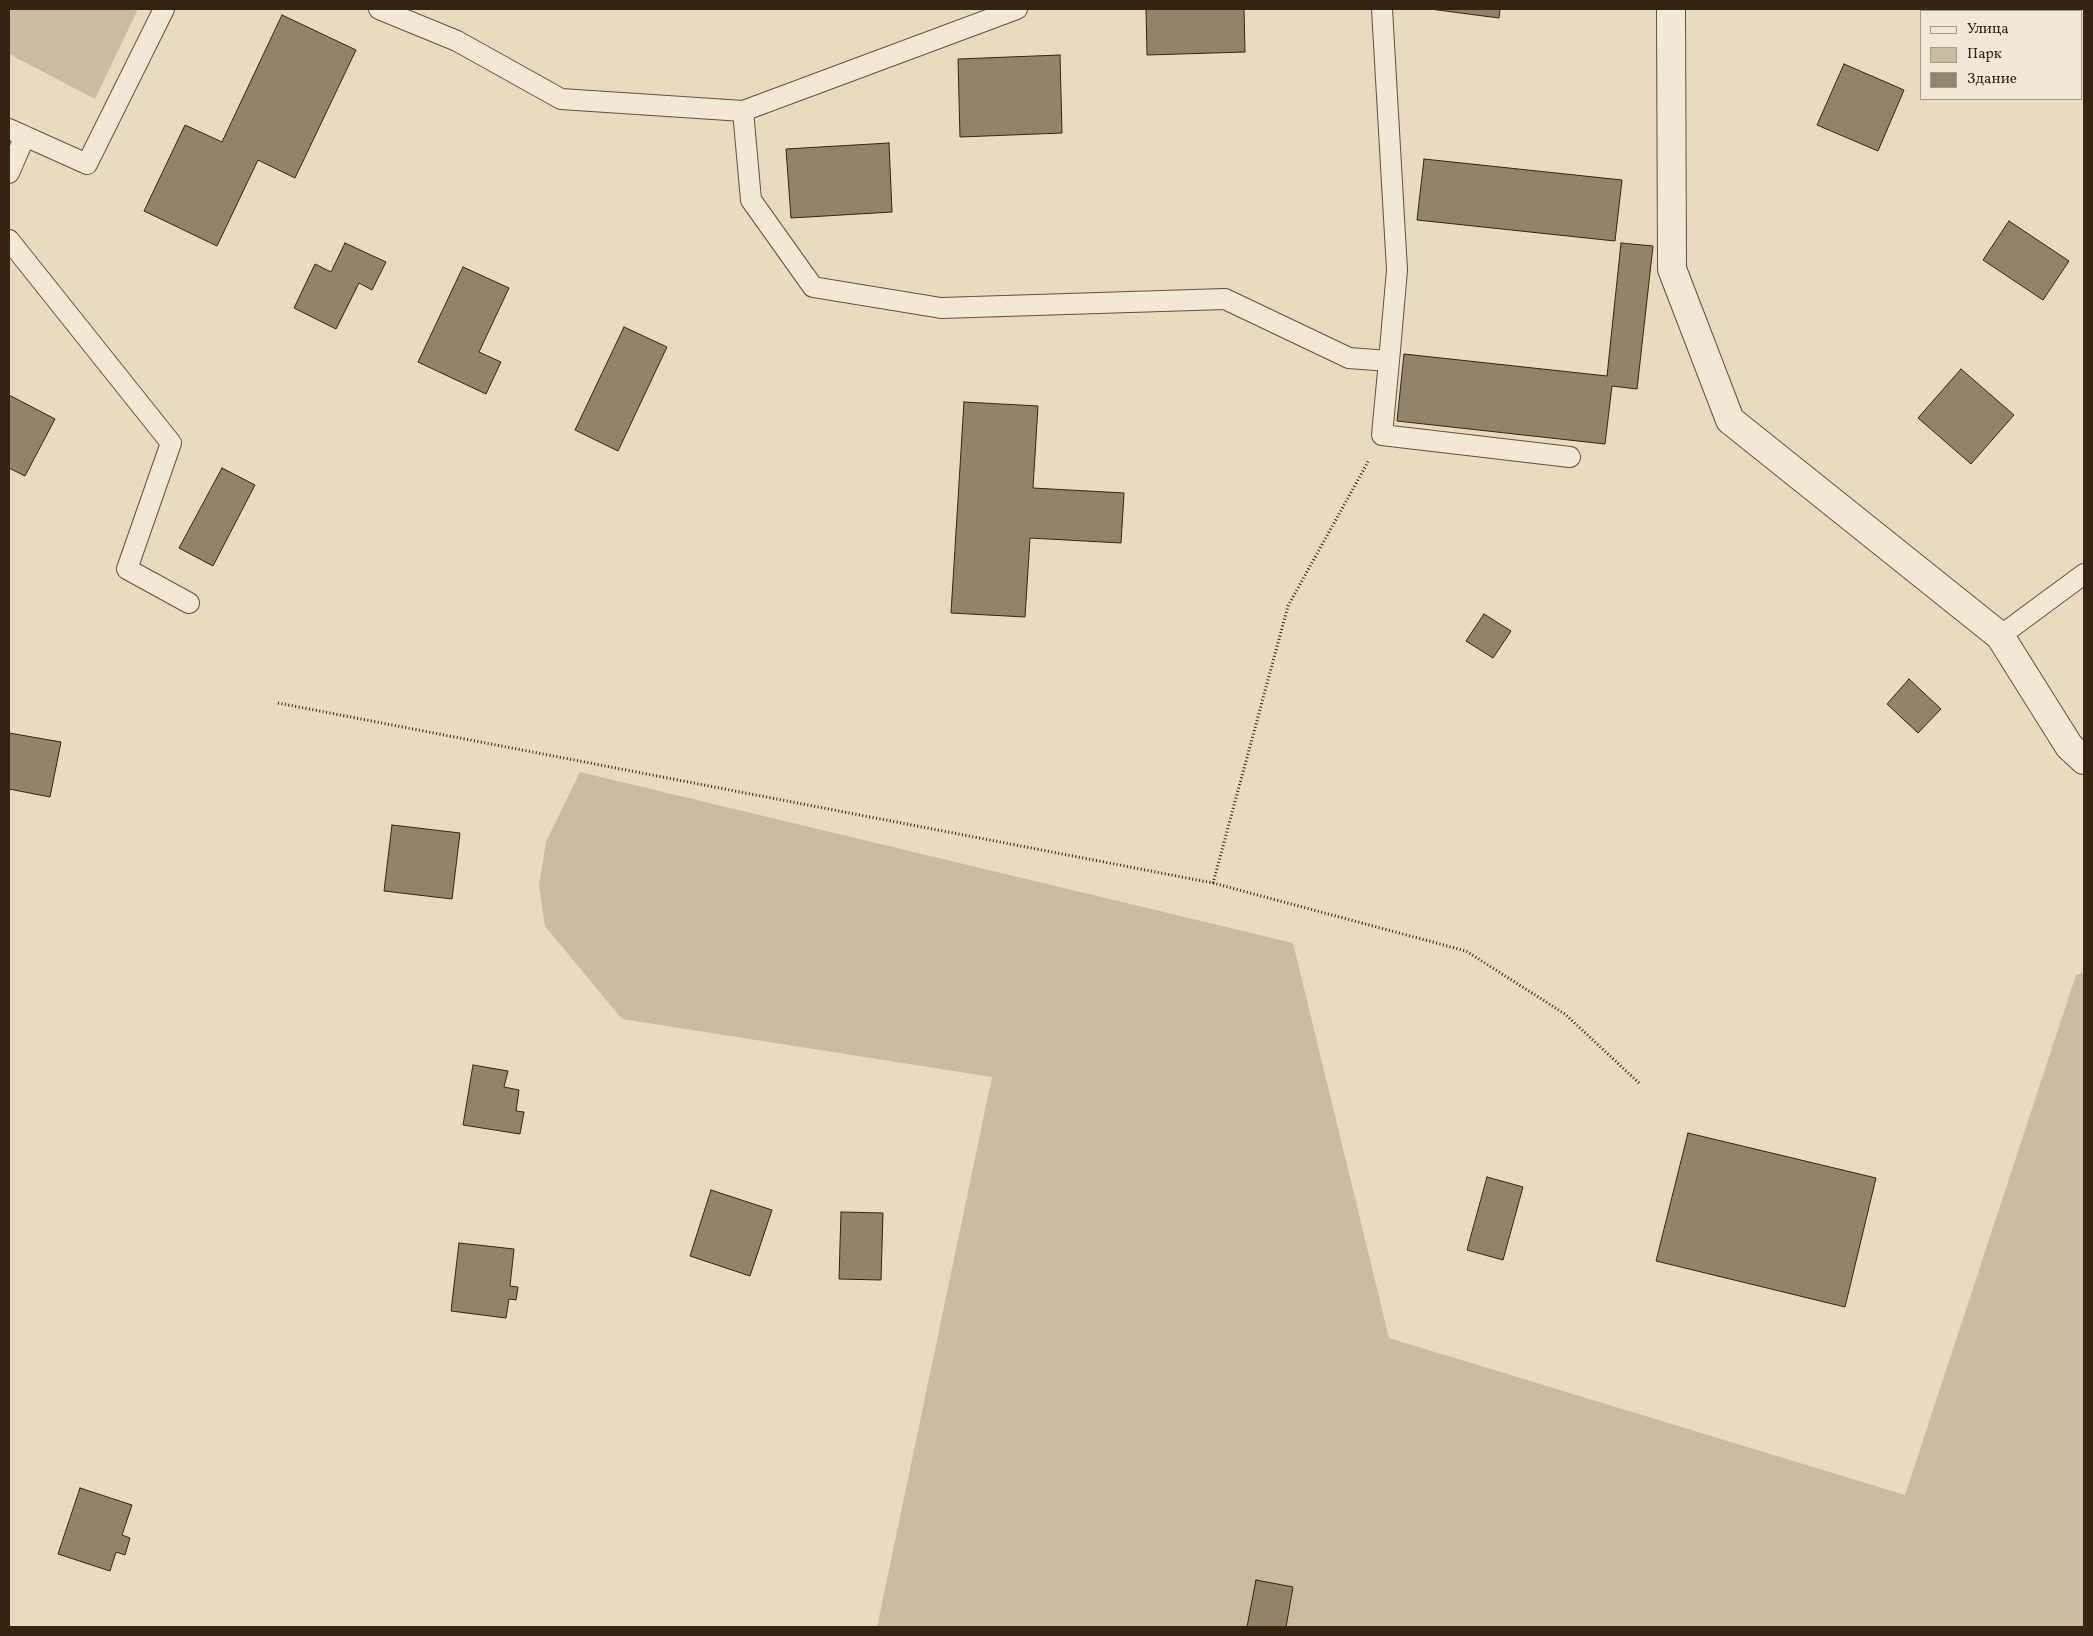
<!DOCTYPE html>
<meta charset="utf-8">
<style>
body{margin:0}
#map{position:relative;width:2093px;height:1636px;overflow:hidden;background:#e9dbbe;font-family:Vollkorn,serif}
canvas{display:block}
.frame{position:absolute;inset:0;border:10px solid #362311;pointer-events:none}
.legend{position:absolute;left:1920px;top:10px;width:162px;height:90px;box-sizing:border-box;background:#f1e8d5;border:1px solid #a69987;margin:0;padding:6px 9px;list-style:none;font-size:15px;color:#362311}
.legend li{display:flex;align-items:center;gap:10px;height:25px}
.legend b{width:25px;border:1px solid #a69987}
</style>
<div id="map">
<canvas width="2093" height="1636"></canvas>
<div class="frame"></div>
<ul class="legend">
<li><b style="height:6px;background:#f1e8d5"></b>Улица</li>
<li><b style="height:14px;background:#cbbca1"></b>Парк</li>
<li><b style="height:14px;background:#93836b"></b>Здание</li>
</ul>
</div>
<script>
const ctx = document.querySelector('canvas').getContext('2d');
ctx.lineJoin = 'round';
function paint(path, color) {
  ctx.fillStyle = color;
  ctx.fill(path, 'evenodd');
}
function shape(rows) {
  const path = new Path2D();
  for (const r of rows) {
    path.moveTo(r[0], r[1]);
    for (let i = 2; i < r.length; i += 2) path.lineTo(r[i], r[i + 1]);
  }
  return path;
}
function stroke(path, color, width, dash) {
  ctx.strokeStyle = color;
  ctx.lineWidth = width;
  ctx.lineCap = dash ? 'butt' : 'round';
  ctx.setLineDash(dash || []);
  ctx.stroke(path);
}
paint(shape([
 [9,9,138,9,95,99,9,54],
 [580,772,1293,943,1389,1338,1905,1495,2076,975,2084,972,2084,1627,877,1627,992,1077,622,1019,545,926,539,885,546,842]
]), '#cbbca1');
const building = shape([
 [1146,9,1244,9,1245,52,1147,55,1146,9],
 [1430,9,1500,9,1499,18,1430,9],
 [282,15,356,50,295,178,258,160,217,246,144,211,185,125,222,142,282,15],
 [1060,55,1062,133,960,137,958,59,1060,55],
 [1844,64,1904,90,1878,151,1817,125,1844,64],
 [889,143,892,212,791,218,786,149,889,143],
 [1424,159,1622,180,1615,241,1417,220,1424,159],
 [2009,221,2069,261,2043,300,1983,260,2009,221],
 [345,243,386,262,372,290,359,283,336,329,294,308,315,264,331,272,345,243],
 [1621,243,1653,246,1637,389,1612,386,1605,444,1397,421,1404,354,1607,376,1621,243],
 [463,267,509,288,479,352,501,362,486,394,418,362,463,267],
 [624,327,667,347,618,451,575,430,624,327],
 [1961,369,2014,415,1971,464,1918,418,1961,369],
 [9,395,55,419,25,476,9,468,9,395],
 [964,402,1038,406,1033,488,1124,493,1121,543,1030,538,1025,617,951,613,964,402],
 [222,468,255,485,213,566,179,548,222,468],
 [1484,614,1511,631,1493,658,1466,641,1484,614],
 [1909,679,1941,709,1918,733,1887,704,1909,679],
 [9,733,61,742,50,797,9,789,9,733],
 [392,825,460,833,452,899,384,891,392,825],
 [473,1065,508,1071,504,1087,519,1090,516,1111,524,1112,520,1134,463,1125,473,1065],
 [1688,1133,1876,1178,1845,1307,1656,1261,1688,1133],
 [1487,1177,1523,1187,1503,1260,1467,1250,1487,1177],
 [711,1190,772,1210,750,1276,690,1256,711,1190],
 [841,1212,883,1213,881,1280,839,1279,841,1212],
 [459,1243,514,1249,510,1286,518,1287,516,1300,509,1299,506,1318,451,1311,459,1243],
 [80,1488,132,1505,122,1535,130,1538,125,1555,116,1552,110,1571,58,1554,80,1488],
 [1256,1580,1293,1587,1286,1627,1247,1627,1256,1580]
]);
paint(building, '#93836b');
stroke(building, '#362311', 1);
const service = shape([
 [379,9,457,41,561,99,743,111,1017,9],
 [743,111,751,200,813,287,941,308,1225,299,1349,358,1389,361,1397,270,1382,9],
 [9,129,87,164,164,9],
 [9,173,25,136],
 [9,240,171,443,127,569,189,603],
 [1389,361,1382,435,1570,457],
 [2000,636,2084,574]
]);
const minor = shape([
 [1671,9,1672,269,1730,420,2000,636,2069,746,2084,760]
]);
stroke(service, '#63513c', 22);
stroke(minor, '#63513c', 30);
stroke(shape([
 [278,703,1213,883,1288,606,1369,460],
 [1213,883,1466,951,1565,1014,1639,1083]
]), '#362311', 3, [1, 2.5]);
stroke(service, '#f1e8d5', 20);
stroke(minor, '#f1e8d5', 28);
</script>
